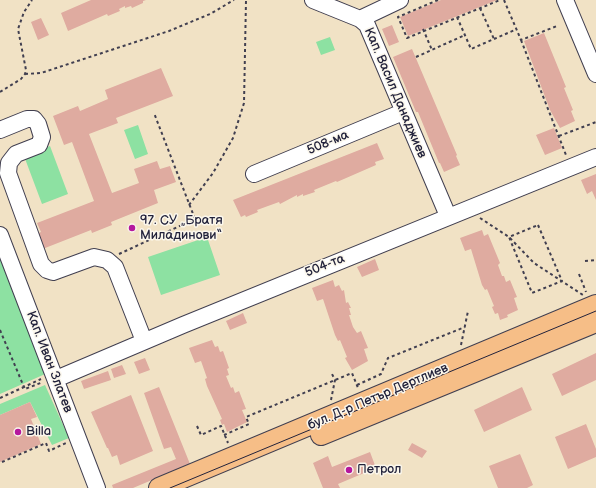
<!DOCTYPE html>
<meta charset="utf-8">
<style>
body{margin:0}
canvas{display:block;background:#f1e2c5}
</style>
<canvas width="596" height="488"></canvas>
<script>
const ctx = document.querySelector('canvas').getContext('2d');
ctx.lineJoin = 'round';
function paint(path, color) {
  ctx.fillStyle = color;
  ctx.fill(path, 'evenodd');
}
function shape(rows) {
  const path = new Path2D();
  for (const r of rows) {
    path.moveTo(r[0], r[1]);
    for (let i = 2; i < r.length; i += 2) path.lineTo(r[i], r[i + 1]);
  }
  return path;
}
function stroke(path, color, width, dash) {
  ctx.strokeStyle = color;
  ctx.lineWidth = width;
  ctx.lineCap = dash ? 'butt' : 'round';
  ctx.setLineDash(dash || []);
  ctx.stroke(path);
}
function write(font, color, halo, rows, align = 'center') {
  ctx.font = font + ' "Balsamiq Sans",sans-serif';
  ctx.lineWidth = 3;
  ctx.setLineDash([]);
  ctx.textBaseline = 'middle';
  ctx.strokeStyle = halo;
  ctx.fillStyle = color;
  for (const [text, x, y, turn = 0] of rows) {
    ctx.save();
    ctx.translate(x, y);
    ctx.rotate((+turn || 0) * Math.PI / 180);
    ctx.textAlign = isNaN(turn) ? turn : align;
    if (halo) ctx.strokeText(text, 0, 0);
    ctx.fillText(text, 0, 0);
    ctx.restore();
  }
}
paint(shape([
 [330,37,335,50,321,55,316,42],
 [138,125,148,154,135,159,124,130],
 [50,146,68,194,42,204,24,156],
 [0,235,52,371,0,394],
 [207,237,220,275,161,295,148,257],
 [45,385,69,438,52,445,30,402,0,415,0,404]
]), '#8de1a2');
paint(shape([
 [91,0,146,0,143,1,143,3,132,8,131,6,125,8,125,6,119,9,120,11,108,16,107,14,68,31,61,13],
 [441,0,497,0,408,36,400,17],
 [41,18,49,35,38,40,31,22],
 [392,25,399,42,389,46,382,29],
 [544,33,566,87,564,88,573,110,571,111,575,121,560,128,550,110,524,41],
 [412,49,457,155,456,156,460,165,444,172,440,163,439,163,418,112,416,112,393,57],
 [161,68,173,96,116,118,118,123,89,134,112,193,139,183,134,169,157,161,160,169,170,166,176,182,154,190,158,203,111,222,112,225,92,233,91,230,40,250,34,235,41,232,37,223,94,201,72,142,64,145,53,116,78,106,80,111,108,99,105,90],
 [554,128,562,148,545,155,536,135],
 [377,143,384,159,375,162,376,165,337,182,336,181,314,190,315,192,303,196,303,194,297,197,297,195,280,204,279,202,257,210,258,212,246,217,245,215,241,217,233,200],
 [596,174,596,200,592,191,587,194,581,180],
 [482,230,484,236,488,234,500,263,498,265,502,276,504,276,506,282,510,280,517,297,514,298,518,310,507,315,508,317,500,320,498,313,495,314,492,307,494,306,487,289,485,290,482,285,471,249,465,251,460,238],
 [375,259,379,270,362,277,357,267],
 [333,280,335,287,339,285,342,291,344,290,346,303,348,302,351,308,349,308,351,315,349,315,353,327,357,333,361,331,368,348,364,349,368,361,352,370,345,358,347,357,340,340,338,341,335,335,323,299,317,301,312,288],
 [243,313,247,323,230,330,226,321],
 [212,340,215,347,218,346,220,352,223,351,229,368,227,369,229,375,226,376,231,388,233,387,235,393,239,391,246,409,242,410,247,422,227,432,224,424,222,425,220,420,222,419,207,386,205,379,207,378,201,361,195,363,189,348],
 [596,353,596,380,562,396,552,374],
 [145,358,150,370,139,374,134,362],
 [122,365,126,374,114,378,111,369],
 [108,371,111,380,84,389,81,381],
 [159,387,190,464,133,488,113,488,112,485,176,459,171,447,164,449,144,393],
 [522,387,532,410,484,432,474,410],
 [131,395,153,451,120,465,117,455,112,457,108,448,107,448,91,412],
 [30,402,37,417,31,419,41,444,0,462,0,415],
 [586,424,596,449,596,457,568,469,555,437],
 [412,443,427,451,422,458,408,450],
 [370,452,376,468,338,484,340,488,323,488,313,463,328,456,332,467],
 [520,454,533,485,527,488,498,488,489,466]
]), '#dfaba0');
const minor = shape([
 [313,0,360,19,367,25,448,216],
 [565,0,596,74],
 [360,19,400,0],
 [0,130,27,119,34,119,38,124,42,137,39,145,16,154,9,163,8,173,41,264,47,270,53,272,94,257,107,260,115,267,144,341],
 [254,174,403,112],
 [0,235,97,488],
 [56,379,183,325,596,157]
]);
const major = shape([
 [321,435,596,322],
 [159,488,596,305]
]);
stroke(minor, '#413f50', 18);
stroke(major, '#413f50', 22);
stroke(shape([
 [438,0,398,17,407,38,500,0],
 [504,0,521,40,557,26],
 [480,8,494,39],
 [457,17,471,49,517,29],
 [423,29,432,50],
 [521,40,566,155],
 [416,57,465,35],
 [25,74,41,73,169,31,210,14,234,0],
 [0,92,21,79,25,74,26,70,18,29,24,12,32,0],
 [559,136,596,122],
 [189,205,213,173,233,138,244,103,246,0],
 [480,218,509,237,534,263,583,295],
 [538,225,562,281,532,293,509,237,538,225],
 [119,254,195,219,154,113],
 [585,261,596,260],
 [579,274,586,292],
 [0,330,24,387,41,379],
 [461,345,468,311],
 [357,385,381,374,388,358,465,327],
 [0,398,24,387,25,389,43,382],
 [331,400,335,380,332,374],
 [197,426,201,435,221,426,228,443],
 [224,435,249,424,246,417,352,373,358,388],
 [2,462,46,443,49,451,66,443]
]), '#413f50', 2, [3, 3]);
stroke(minor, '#fff', 16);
stroke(major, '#f6be87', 20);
stroke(shape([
 [170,488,596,311]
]), '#22223b', 1);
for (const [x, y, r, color] of [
 [132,228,4,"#b5179e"],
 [18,432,4,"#b5179e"],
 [349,470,4,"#b5179e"]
]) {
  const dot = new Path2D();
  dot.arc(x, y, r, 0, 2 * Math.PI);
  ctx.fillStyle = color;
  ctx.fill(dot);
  stroke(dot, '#fbf7ec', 1.5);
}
write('13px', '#22223b', '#fbf7ec', [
 ["Кап. Васил Данаджиев",395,93,67],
 ["508-ма",328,143,-23],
 ["504-та",325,266,-22],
 ["Кап. Иван Златев",49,362,69],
 ["бул. Д-р Петър Дертлиев",378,397,-23]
]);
write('13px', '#22223b', '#fbf7ec', [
 ["97. СУ „Братя",140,221],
 ["Миладинови“",140,236],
 ["Billa",26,432],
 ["Петрол",357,470]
], 'left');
</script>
